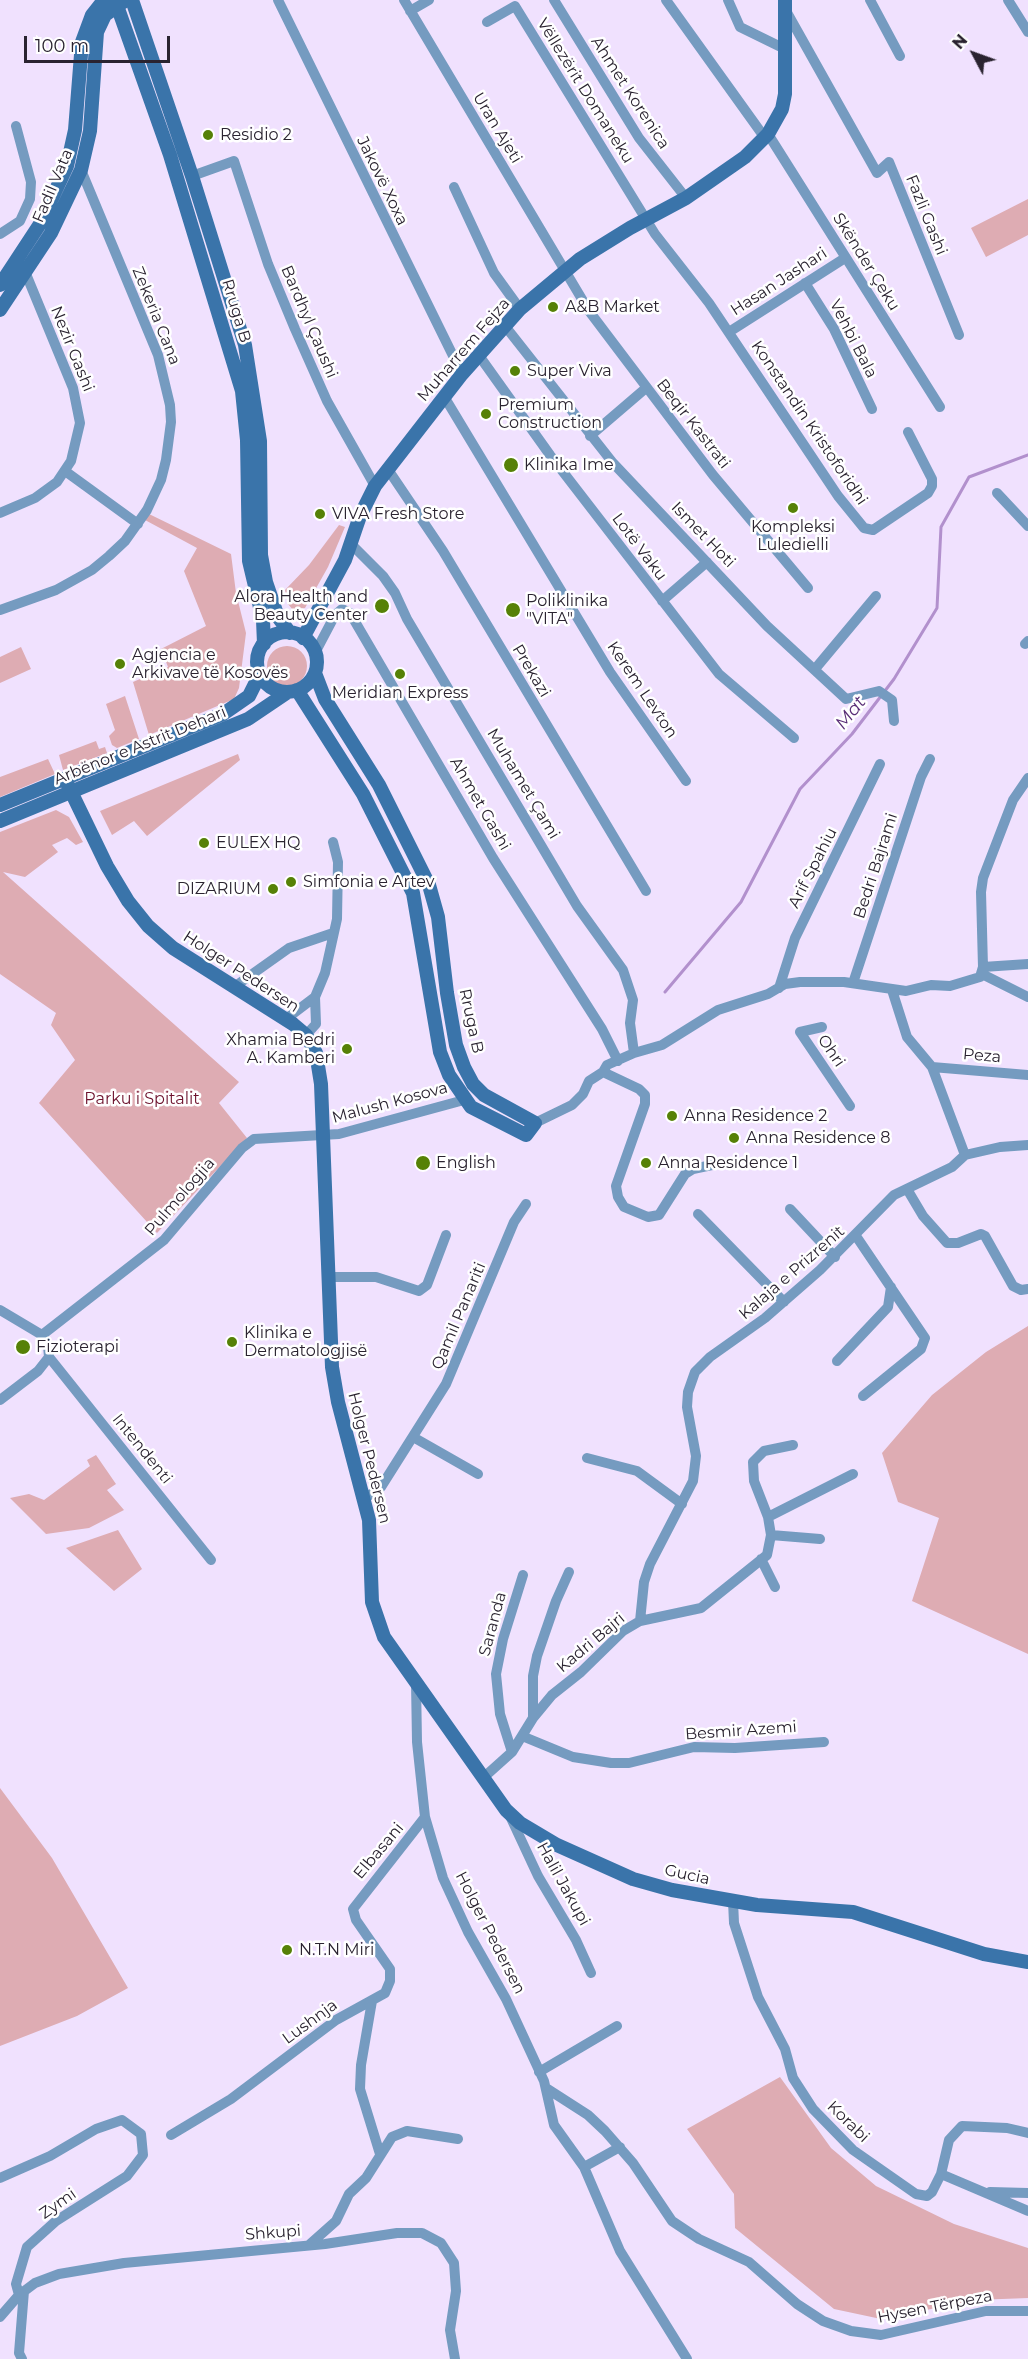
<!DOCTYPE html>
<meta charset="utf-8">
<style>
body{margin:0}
#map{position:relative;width:1028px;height:2359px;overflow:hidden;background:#f0e1fe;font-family:Montserrat,sans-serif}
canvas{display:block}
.north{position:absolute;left:944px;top:24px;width:60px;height:60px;-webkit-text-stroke:4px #fff;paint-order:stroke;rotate:311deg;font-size:16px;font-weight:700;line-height:24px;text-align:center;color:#2a2330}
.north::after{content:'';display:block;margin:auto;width:21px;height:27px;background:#2a2330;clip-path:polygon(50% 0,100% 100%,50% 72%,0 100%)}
.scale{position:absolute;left:24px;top:36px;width:146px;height:27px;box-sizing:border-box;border:3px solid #2a2330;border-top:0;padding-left:8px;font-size:18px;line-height:21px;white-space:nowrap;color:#2a2330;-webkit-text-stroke:4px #fff;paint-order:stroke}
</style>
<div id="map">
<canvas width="1028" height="2359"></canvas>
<div class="north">N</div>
<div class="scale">100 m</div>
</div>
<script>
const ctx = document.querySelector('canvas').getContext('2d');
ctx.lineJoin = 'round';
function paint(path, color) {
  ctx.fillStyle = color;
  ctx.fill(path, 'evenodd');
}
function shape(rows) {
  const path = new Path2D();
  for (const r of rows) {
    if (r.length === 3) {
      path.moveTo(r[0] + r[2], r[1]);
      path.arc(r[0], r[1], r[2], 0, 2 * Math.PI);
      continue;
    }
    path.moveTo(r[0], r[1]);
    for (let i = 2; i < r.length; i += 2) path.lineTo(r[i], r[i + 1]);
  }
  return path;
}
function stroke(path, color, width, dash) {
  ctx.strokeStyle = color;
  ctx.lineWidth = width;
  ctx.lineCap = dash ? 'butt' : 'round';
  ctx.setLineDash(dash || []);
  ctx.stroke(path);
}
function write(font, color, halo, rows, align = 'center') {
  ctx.font = font + ' Montserrat,sans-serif';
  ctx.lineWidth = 5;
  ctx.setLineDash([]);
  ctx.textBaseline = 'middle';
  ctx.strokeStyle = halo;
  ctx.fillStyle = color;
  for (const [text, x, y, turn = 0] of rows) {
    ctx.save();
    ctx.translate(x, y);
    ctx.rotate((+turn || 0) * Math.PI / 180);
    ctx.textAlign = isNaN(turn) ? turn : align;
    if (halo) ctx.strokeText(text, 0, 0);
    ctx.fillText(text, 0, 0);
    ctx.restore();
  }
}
paint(shape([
 [1028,199,1028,235,986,257,971,228],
 [149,514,231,554,236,593,246,633,239,688,234,699,149,735,133,682,168,667,161,649,206,626,184,571,197,548,145,520],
 [339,525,345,527,328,567,305,608,293,610,288,604,285,590,309,565],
 [287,666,20],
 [21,647,31,669,0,683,0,657],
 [125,696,139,739,117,748,112,745,109,736,115,730,106,704],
 [96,741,99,749,105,747,107,753,63,770,59,755],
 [238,754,240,760,147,836,134,821,112,835,100,811],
 [48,759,55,774,0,797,0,777],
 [56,810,69,817,83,842,76,845,67,838,52,845,58,852,25,877,3,872,239,1082,219,1103,247,1138,157,1233,39,1103,75,1060,51,1025,56,1013,0,974,0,832],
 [1028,1326,1028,1654,912,1601,939,1518,898,1502,882,1453,932,1395,986,1352],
 [96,1455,116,1484,107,1490,124,1510,89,1528,46,1534,10,1498,29,1494,44,1500,90,1466,87,1460],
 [118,1530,142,1569,114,1591,66,1548],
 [0,1788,52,1858,128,1988,77,2016,0,2046],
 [780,2077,831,2148,876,2186,954,2224,1028,2248,1028,2298,976,2300,881,2319,834,2309,735,2228,734,2194,687,2129]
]), '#deacb3');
stroke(shape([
 [665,992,741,902,800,789,852,734,894,679,937,608,941,527,969,477,1028,455]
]), '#b290cd', 3);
stroke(shape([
 [278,0,462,374],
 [404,0,589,311,713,475,808,588],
 [554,0,639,138,686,198],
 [666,0,765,138],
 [728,0,740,27,785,49],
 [870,0,900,56],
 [1008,0,1028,32],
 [785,9,877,173,889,162,959,335],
 [410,11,429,0],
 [487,22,515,6,655,234,709,303,838,496,864,528,873,530,928,493,932,486,932,479,908,432],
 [768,134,940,407],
 [192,176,234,161,268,264,295,329,327,401,375,486],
 [454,187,494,273,520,309],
 [0,234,20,221,30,199,31,182,16,126],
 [805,283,834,329,872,409],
 [505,326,613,463,767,626,846,699,879,691,892,700,894,721],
 [729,332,845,258],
 [480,357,550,455,719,674,794,738],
 [445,398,610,672,686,781],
 [590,436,646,388],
 [387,468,443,551,646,891],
 [65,471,138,524],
 [997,493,1028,526],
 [0,513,35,498,57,482,71,461,80,423,73,388,26,274],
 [351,544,383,576,395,593,407,619,577,906,623,970,633,1000,630,1023,634,1053],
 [662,601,707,562],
 [0,610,56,590,92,570,109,556,125,541,147,510,161,480,166,460,171,422,170,405,158,355,81,170],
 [1025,644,1028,641],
 [315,653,335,615,342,609,350,613,493,858,602,1029,618,1061],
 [815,669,876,596],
 [983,967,1028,964],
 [982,974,1028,997],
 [853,983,921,777,930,759],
 [234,987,289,948,333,933],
 [779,988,795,938,880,764],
 [892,990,907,1037,932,1067,965,1155],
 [315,997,325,973,337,919,338,862,333,842],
 [286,1019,315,997,316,1024,306,1035],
 [822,1027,800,1032,850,1106],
 [932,1067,1028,1075],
 [603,1072,639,1089,645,1095,645,1104,616,1186,618,1197,624,1207,648,1217,659,1215,685,1174,693,1169,712,1165],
 [535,1123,572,1105,583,1094,589,1081,603,1072,607,1065,634,1053,662,1045,718,1010,768,994,785,984,800,982,844,982,906,991,931,985,950,986,980,977,983,967,981,892,983,878,1013,800,1028,778],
 [907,1189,923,1216,947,1243,958,1243,981,1234,985,1236,1013,1286,1021,1290,1028,1289],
 [790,1209,835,1257],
 [698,1214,784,1302],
 [856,1236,925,1338,921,1349,863,1396],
 [327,1277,376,1277,419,1291,427,1285,446,1235],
 [0,1310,42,1335,48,1346,49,1357],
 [42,1335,164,1240,242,1148,254,1139,339,1134,464,1100],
 [49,1357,211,1560],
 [837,1361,888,1307,891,1287],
 [0,1400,38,1371,49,1357],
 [413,1437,478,1474],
 [587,1458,637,1471,682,1504],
 [364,1499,381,1487,446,1384,514,1222,526,1204],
 [768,1517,853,1474],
 [771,1535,820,1539],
 [761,1559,775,1587],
 [640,1621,644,1582,650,1564,693,1481,696,1456,687,1407,688,1392,695,1372,710,1357,765,1318,820,1270,894,1195,952,1167,965,1155,1000,1147,1028,1145],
 [416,1682,417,1742,425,1817,443,1878,468,1932,506,1999,544,2081,554,2125,584,2167,620,2251,687,2359],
 [533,1718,533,1676,537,1656,556,1601,569,1572],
 [522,1736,573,1757,611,1763,629,1763,694,1747,735,1748,824,1742],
 [512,1752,500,1714,496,1674,503,1639,523,1575],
 [483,1778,512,1752,533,1718,552,1695,581,1672,623,1631,640,1621,701,1608,767,1555,771,1535,768,1517,754,1481,753,1462,764,1451,793,1445],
 [510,1816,538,1876,576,1940,591,1973],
 [733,1901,734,1923,758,1997,785,2049,793,2078,813,2109,853,2150,916,2194,927,2196,932,2192,941,2174,949,2140,962,2126,1007,2128,1028,2133],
 [372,2001,361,2065,360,2089,380,2154],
 [539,2072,617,2026],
 [546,2088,588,2115,605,2131,633,2163,672,2221,699,2239,749,2262,797,2304,823,2321,851,2331,881,2335,986,2311,1028,2311],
 [171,2135,231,2099,336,2020,385,1993,390,1981,390,1969,356,1920,353,1909,425,1817],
 [584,2167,620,2147],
 [941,2174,1028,2211],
 [0,2178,50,2156,96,2129,122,2120,141,2134,143,2155,127,2176,56,2221,27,2247,16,2284,19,2295],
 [990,2192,1028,2193],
 [309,2245,336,2221,349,2194,366,2178,392,2137,407,2131,458,2139],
 [0,2317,19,2295,35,2283,59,2274,124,2263,325,2244,397,2233,422,2233,441,2243,454,2263,456,2291,450,2330,455,2359],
 [22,2359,19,2353,24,2291]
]), '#759bc0', 10);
stroke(shape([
 [115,0,170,155,242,391,247,440,249,561,263,620,264,644],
 [132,0,192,176,245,345,260,441,261,555,266,582,278,617,290,633],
 [0,285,40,224,67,166,75,130,82,42,92,15,104,0],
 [0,310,51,233,81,170,90,131,97,32,105,15,123,2],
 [287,662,30],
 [303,638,345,560,360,516,375,486,462,374,520,309,580,259,630,228,686,198,745,157,768,134,782,109,785,94,785,0],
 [297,690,363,794,413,893,440,1052,449,1075,471,1107,526,1135,535,1123,484,1095,473,1084,464,1067,456,1045,447,993,438,917,429,885,379,785,325,699,315,673],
 [65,779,107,866,128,901,148,926,173,948,293,1024,306,1035,316,1053,321,1084,332,1367,338,1402,369,1520,372,1602,384,1637,506,1810,520,1823,557,1845,633,1879,672,1890,757,1905,853,1912,984,1954,1028,1962],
 [0,805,223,714,249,696,260,674],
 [0,821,248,719,288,692]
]), '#3a74aa', 14);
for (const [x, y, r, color] of [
 [208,135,6,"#568107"],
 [553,307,6,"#568107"],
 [515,371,6,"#568107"],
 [486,414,6,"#568107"],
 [511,465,8,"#568107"],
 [793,508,6,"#568107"],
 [320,514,6,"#568107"],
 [382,606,8,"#568107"],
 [513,610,8,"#568107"],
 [120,664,6,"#568107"],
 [400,674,6,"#568107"],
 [204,843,6,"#568107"],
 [291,882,6,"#568107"],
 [273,889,6,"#568107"],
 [347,1049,6,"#568107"],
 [672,1116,6,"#568107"],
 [734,1138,6,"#568107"],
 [423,1163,8,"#568107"],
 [646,1163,6,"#568107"],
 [232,1342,6,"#568107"],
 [23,1347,8,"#568107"],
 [287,1950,6,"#568107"]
]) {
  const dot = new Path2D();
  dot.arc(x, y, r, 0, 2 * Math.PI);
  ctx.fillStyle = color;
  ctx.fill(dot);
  stroke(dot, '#fff', 2);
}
write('16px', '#2a2330', '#fff', [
 ["Vëllezërit Domaneku",585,91,58],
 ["Ahmet Korenica",630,93,57],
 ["Uran Ajeti",497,128,59],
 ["Jakovë Xoxa",382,181,64],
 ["Fadil Vata",53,186,-67],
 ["Fazli Gashi",926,215,68],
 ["Skënder Çeku",866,262,58],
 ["Hasan Jashari",779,282,-33],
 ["Rruga B",236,311,73],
 ["Zekeria Cana",156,316,68],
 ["Bardhyl Çaushi",309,322,67],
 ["Vehbi Bala",853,339,63],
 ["Nezir Gashi",72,349,68],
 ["Muharrem Fejza",464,350,-49],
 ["Konstandin Kristoforidhi",809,423,56],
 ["Beqir Kastrati",693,424,52],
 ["Ismet Hoti",703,535,46],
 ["Lotë Vaku",639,547,53],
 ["Prekazi",531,671,59],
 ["Kerem Levton",642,690,56],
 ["Arbënor e Astrit Dehari",140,746,-22],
 ["Muhamet Çami",523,784,59],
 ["Ahmet Gashi",480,804,60],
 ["Bedri Bajrami",876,866,-72],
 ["Arif Spahiu",813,868,-63],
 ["Holger Pedersen",241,972,33],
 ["Rruga B",471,1021,78],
 ["Ohri",831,1051,56],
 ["Peza",982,1056,5],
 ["Malush Kosova",390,1103,-15],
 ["Pulmologjia",180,1197,-49],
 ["Kalaja e Prizrenit",792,1273,-41],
 ["Qamil Panariti",459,1316,-67],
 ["Intendenti",142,1449,51],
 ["Holger Pedersen",369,1458,76],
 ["Saranda",493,1624,-75],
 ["Kadri Bajri",591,1643,-40],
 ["Besmir Azemi",741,1731,-4],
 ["Elbasani",379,1851,-50],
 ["Gucia",687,1875,12],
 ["Halil Jakupi",563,1884,61],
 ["Holger Pedersen",490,1933,63],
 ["Lushnja",310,2022,-36],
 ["Korabi",848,2122,44],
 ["Zymi",58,2204,-35],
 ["Shkupi",273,2233,-4],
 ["Hysen Tërpeza",935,2307,-11]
]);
write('16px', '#2a2330', '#fff', [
 ["Residio 2",220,135],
 ["A&B Market",565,307],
 ["Super Viva",527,371],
 ["Premium",498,405],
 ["Construction",498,423],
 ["Klinika Ime",524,465],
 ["VIVA Fresh Store",332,514],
 ["Kompleksi",793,527,"center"],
 ["Luledielli",793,545,"center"],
 ["Alora Health and",368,597,"right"],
 ["Beauty Center",368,615,"right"],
 ["Poliklinika",526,601],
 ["\"VITA\"",526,619],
 ["Agjencia e",132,655],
 ["Arkivave të Kosovës",132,673],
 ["Meridian Express",400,693,"center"],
 ["EULEX HQ",216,843],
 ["Simfonia e Artev",303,882],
 ["DIZARIUM",261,889,"right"],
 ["Xhamia Bedri",335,1040,"right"],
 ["A. Kamberi",335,1058,"right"],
 ["Anna Residence 2",684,1116],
 ["Anna Residence 8",746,1138],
 ["English",436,1163],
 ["Anna Residence 1",658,1163],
 ["Klinika e",244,1333],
 ["Dermatologjisë",244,1351],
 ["Fizioterapi",36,1347],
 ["N.T.N Miri",299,1950]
], 'left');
write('16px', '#6d122d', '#fff', [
 ["Parku i Spitalit",142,1099]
]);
write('italic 18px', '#592d77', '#fff', [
 ["Mat",851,713,-51]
]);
</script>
